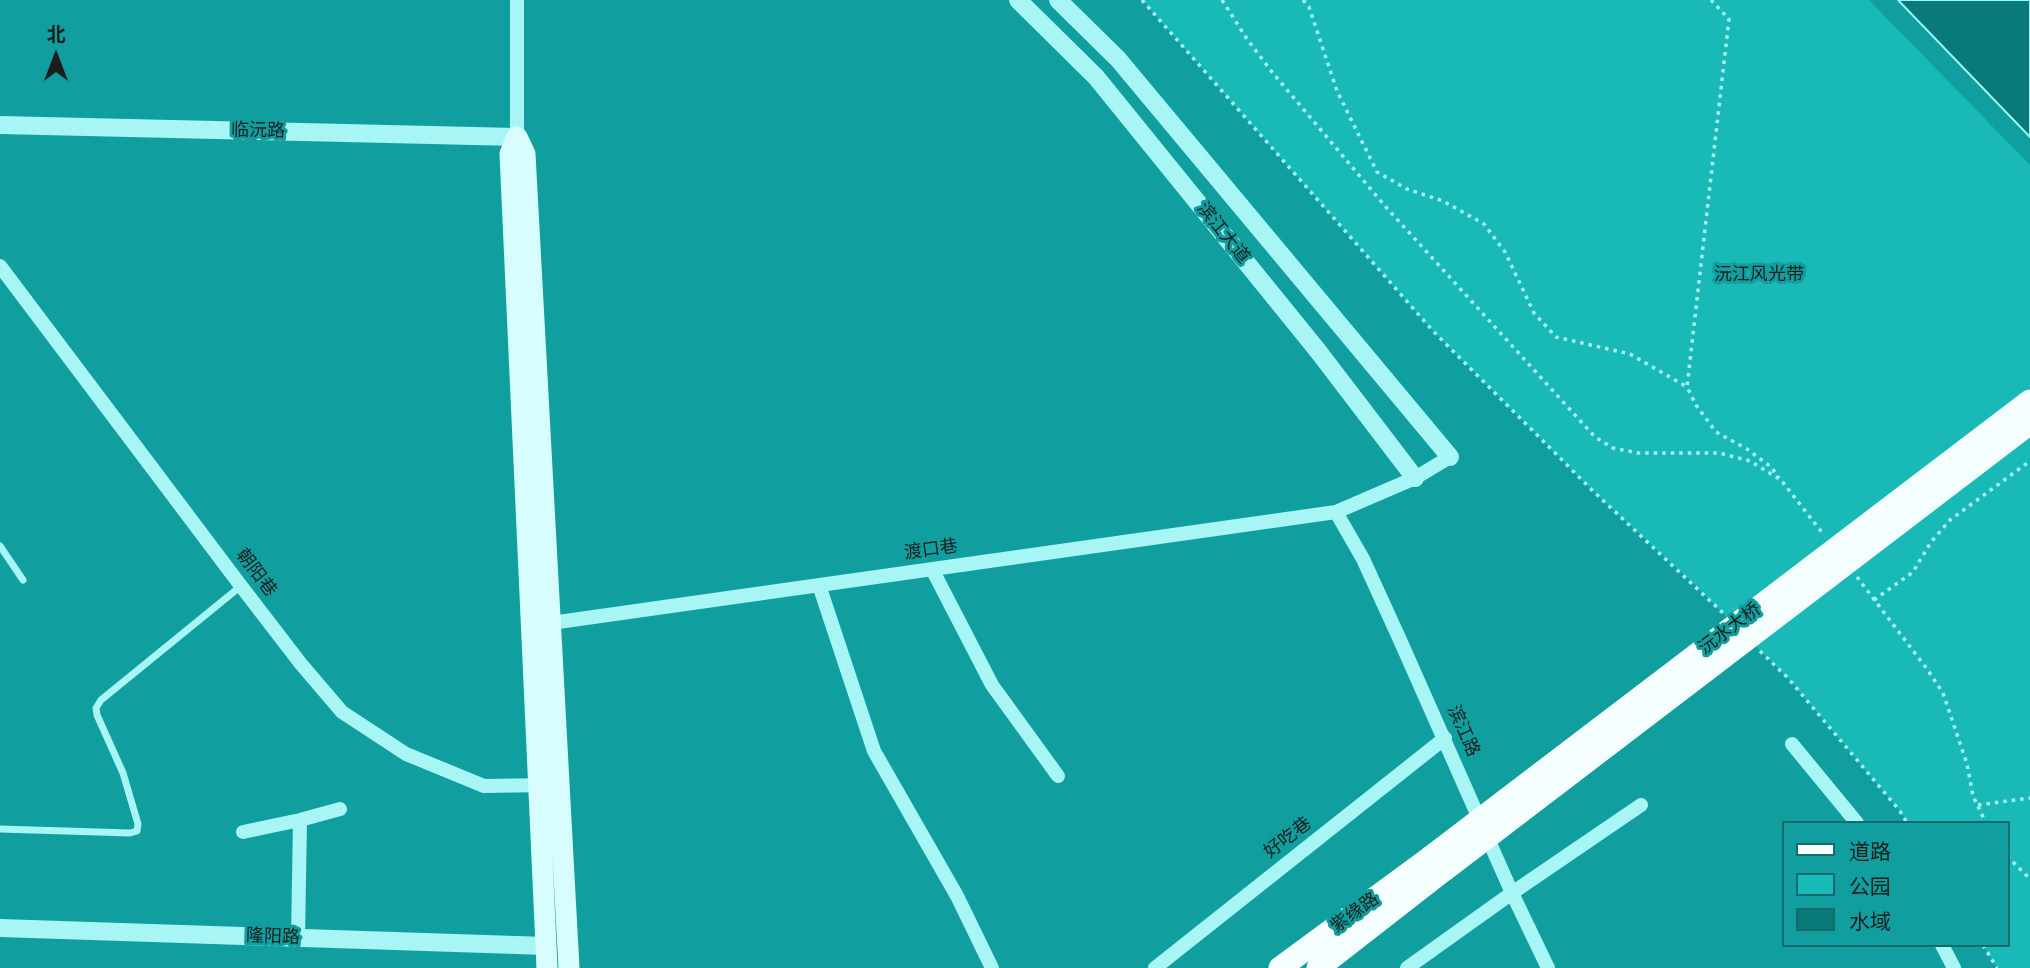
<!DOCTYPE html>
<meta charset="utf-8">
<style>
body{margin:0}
#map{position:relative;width:2030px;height:968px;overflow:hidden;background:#119e9e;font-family:"Fira Sans","Noto Sans SC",sans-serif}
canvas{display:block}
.legend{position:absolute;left:1782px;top:821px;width:228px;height:126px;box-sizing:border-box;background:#119e9e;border:2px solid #166a6a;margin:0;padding:9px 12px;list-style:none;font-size:21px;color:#1d1d1d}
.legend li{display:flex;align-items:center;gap:14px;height:35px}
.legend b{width:35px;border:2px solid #166a6a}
.north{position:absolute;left:21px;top:21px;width:70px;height:70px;-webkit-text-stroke:5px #119e9e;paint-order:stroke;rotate:0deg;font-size:19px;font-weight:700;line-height:28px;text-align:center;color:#1d1d1d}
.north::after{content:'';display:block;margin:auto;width:24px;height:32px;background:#1d1d1d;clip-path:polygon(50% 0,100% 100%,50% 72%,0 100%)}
</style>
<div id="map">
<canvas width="2030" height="968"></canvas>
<ul class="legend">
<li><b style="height:9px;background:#f5feff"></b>道路</li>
<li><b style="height:19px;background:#18b9b7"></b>公园</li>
<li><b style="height:19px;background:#0a797a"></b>水域</li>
</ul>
<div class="north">北</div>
</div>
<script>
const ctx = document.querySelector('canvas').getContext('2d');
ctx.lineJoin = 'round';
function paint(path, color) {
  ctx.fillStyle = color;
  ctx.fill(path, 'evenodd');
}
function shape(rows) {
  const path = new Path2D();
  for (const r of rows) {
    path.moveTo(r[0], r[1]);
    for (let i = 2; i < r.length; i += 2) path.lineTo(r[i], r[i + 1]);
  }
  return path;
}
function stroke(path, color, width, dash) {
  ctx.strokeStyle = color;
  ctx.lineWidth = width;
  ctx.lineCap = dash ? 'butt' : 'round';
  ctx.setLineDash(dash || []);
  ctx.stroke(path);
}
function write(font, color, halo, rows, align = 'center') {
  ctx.font = font + ' "Fira Sans","Noto Sans SC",sans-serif';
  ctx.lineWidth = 6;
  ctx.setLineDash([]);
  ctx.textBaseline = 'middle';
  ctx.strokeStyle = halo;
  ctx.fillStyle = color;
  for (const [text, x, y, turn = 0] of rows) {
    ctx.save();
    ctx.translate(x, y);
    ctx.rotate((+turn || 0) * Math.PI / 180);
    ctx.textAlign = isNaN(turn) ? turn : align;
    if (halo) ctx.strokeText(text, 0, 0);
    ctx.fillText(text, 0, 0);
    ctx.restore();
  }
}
paint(shape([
 [1142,0,1869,0,2030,165,2030,968,1997,968,1983,945,2007,945,2007,823,1907,823,1900,811,1788,678,1690,580,1593,491,1433,331]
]), '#18b9b7');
const water = shape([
 [1898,0,2030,0,2030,137,1898,0]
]);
paint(water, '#0a797a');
stroke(water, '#99f8f6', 2);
stroke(shape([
 [1142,0,1433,331,1593,491,1723,613],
 [1222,0,1247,39,1272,72,1385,206,1595,437,1613,448,1638,453,1719,453,1750,461,1781,480,1824,535],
 [1303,0,1309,7,1337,91,1377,172,1407,189,1443,201,1484,224,1505,252,1534,313,1556,337,1630,354,1687,387],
 [1711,0,1729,19,1687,387,1696,405,1716,432,1747,449,1771,467,1779,478],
 [1857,577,1927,669,1943,693,1967,764,1973,796,1986,823],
 [1874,600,1913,572,1931,542,1950,520,2030,461],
 [1760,651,1788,678,1900,811,1907,823],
 [1978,805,2030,798],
 [2007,856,2030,879],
 [1983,945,1997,968]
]), '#a7f5f4', 3.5, [3.5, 5]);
stroke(shape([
 [0,546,23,580],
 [0,829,130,833,137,831,138,824,123,773,97,715,96,708,101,700,241,586]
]), '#a7f5f4', 7);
stroke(shape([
 [517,137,517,0],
 [0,266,241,586,301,664,342,712,406,754,484,786,547,785],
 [1336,512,1363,559,1400,640,1512,893,1548,968],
 [932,569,992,685,1058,776],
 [819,585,874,751,957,896,992,968],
 [544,624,1336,512,1415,478,1450,457],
 [1792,744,1857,823],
 [243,832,300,820,340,809],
 [298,938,300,820],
 [1942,945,1954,968],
 [1155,968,1445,738],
 [1407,968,1512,893,1641,805]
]), '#a7f5f4', 14);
stroke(shape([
 [1018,0,1096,77,1318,351,1415,478],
 [1058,0,1118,59,1450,457],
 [0,125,517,137],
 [0,928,546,946]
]), '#a7f5f4', 18);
stroke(shape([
 [517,137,525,154,569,968],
 [517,137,510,154,547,968]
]), '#d8fdfe', 21);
stroke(shape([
 [1280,968,1431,857],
 [1318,968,1444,870]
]), '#f5feff', 23);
stroke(shape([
 [1431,857,2030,401],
 [1444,870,2030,423]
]), '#f5feff', 23);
write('18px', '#1d1d1d', '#119e9e', [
 ["临沅路",258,131,1],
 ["滨江大道",1223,233,51],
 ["渡口巷",931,550,-8],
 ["朝阳巷",256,573,53],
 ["沅水大桥",1730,629,-37],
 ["滨江路",1463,731,66],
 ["好吃巷",1288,838,-38],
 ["紫缘路",1355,913,-36],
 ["隆阳路",273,937,2]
]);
write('18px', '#1b1d1d', '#119e9e', [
 ["沅江风光带",1759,275]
]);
</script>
